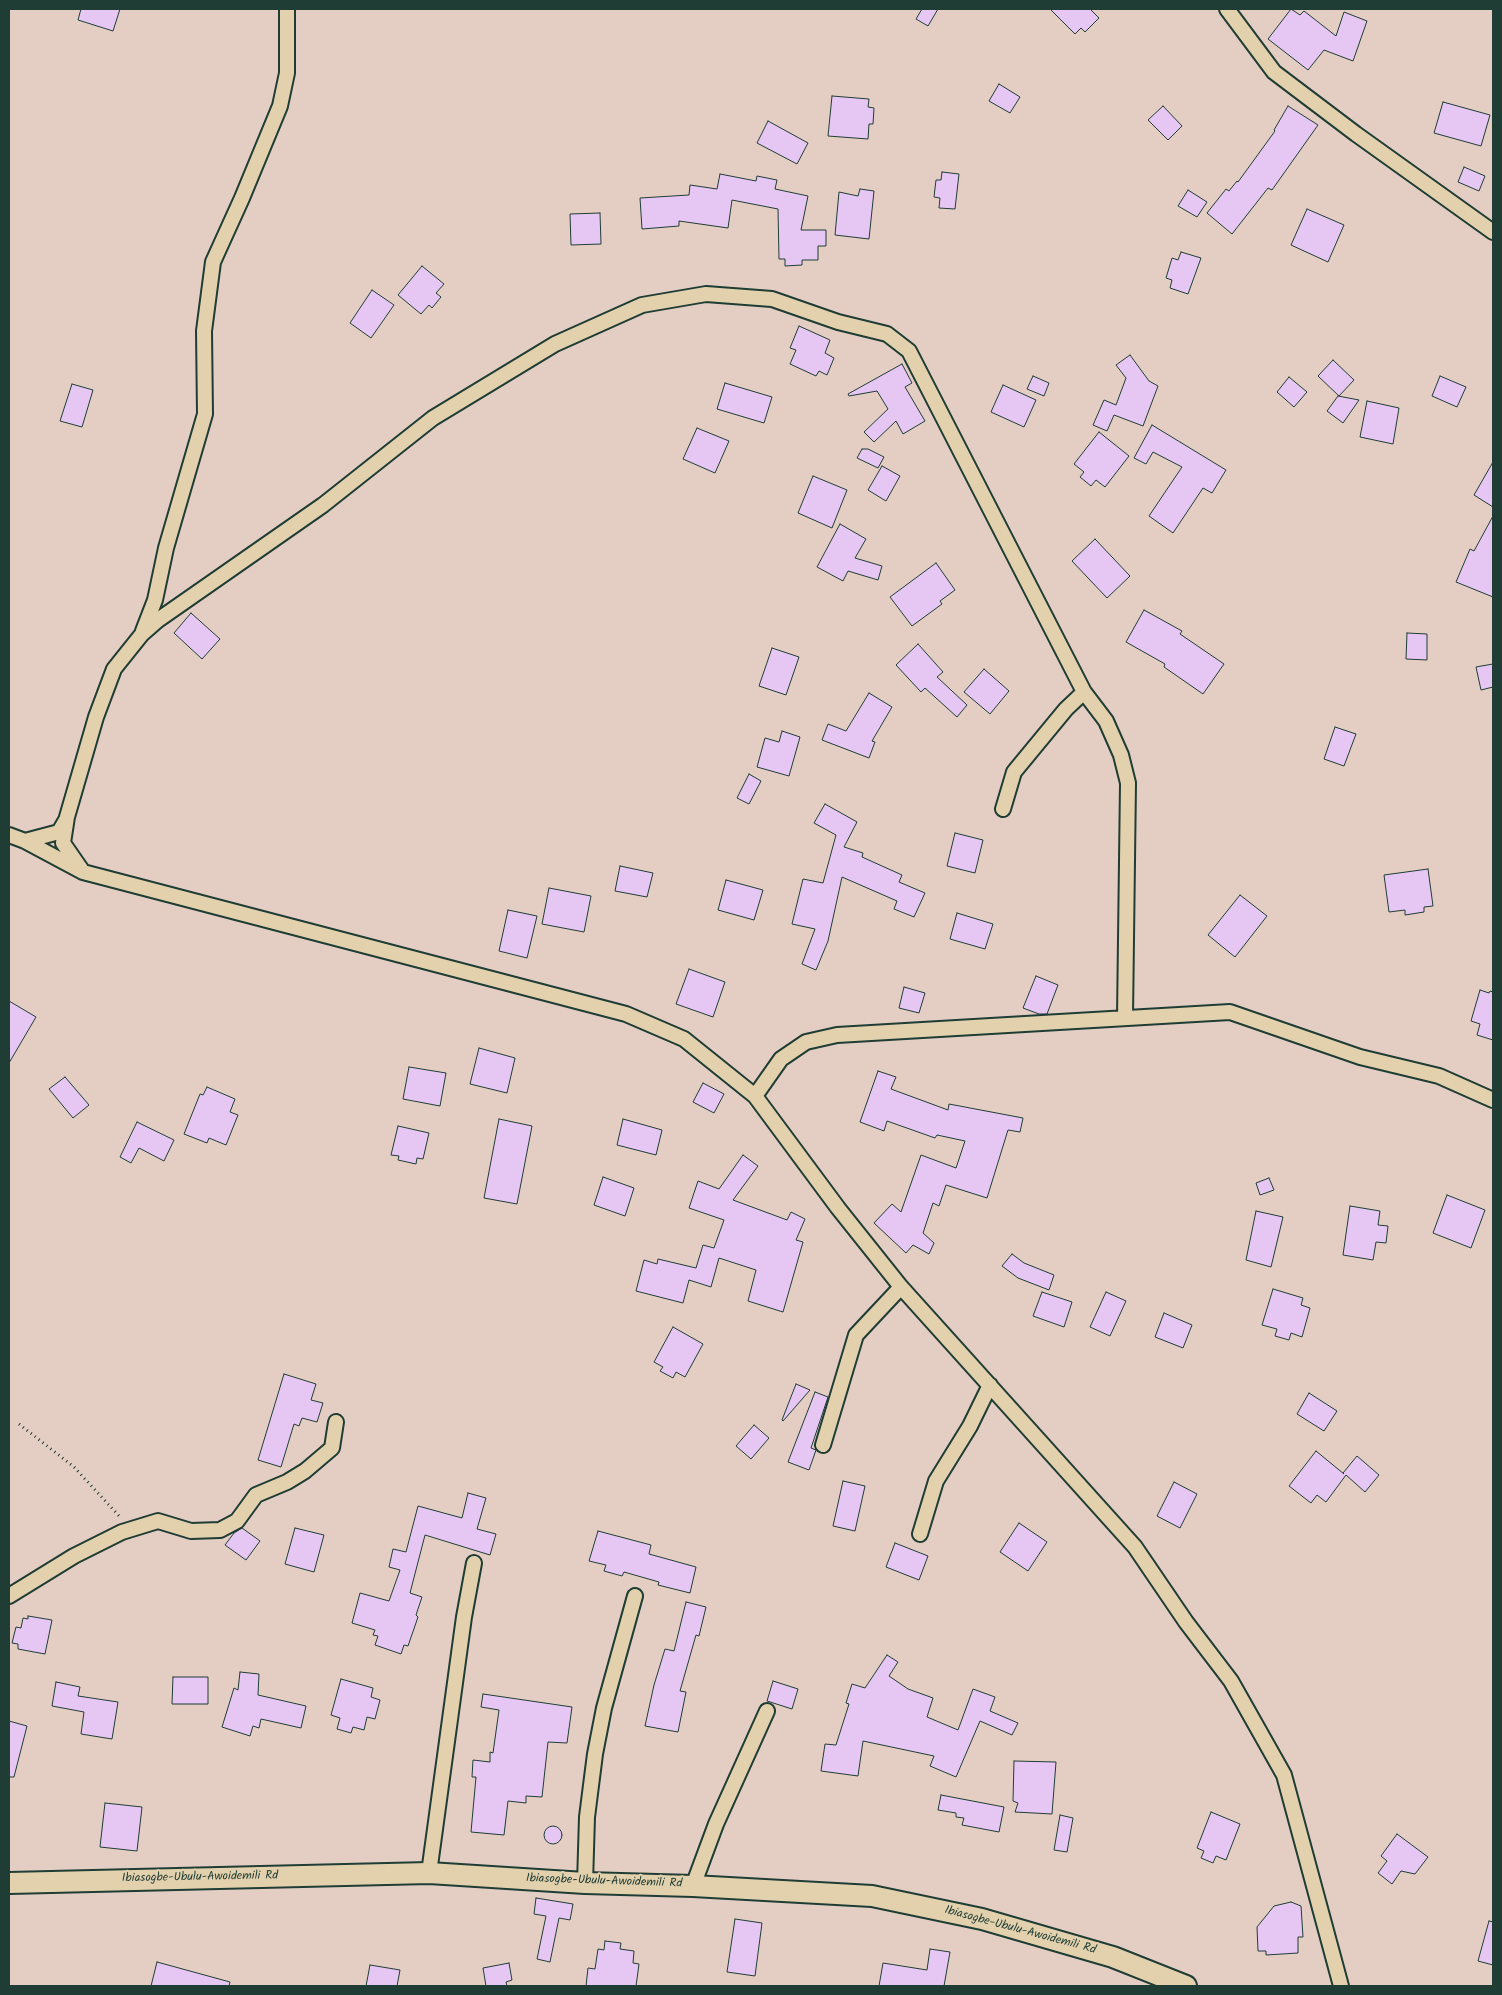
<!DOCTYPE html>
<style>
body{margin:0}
#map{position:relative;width:1502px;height:1995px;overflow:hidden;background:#e4cec3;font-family:Kalam,sans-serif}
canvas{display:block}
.frame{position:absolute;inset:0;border:10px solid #1f3d34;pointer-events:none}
</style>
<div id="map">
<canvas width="1502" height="1995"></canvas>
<div class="frame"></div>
</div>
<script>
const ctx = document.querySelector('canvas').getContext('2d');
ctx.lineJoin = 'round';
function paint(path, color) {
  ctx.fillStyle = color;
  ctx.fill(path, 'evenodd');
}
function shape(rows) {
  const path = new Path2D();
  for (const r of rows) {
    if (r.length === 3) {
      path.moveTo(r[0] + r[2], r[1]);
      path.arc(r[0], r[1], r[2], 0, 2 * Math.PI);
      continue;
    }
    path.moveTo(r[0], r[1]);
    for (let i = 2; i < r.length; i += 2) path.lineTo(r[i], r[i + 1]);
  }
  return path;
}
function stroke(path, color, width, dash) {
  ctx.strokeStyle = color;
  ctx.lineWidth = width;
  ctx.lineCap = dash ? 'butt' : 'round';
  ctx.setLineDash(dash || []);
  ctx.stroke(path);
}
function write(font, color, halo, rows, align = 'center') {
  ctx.font = font + ' Kalam,sans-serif';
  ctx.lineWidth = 4;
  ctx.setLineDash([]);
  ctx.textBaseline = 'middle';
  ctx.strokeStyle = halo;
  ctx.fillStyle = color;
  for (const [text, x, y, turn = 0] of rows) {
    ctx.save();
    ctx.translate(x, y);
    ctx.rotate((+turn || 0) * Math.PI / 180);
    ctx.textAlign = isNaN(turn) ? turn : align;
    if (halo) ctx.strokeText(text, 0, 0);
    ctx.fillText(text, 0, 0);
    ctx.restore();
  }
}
const building = shape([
 [81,9,120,9,113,31,78,20,81,9],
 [922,9,938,9,928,26,916,19,922,9],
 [1050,9,1090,9,1099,18,1085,32,1081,28,1075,34,1050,9],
 [1291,9,1300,15,1304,11,1336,36,1344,12,1367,21,1353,61,1324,50,1308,70,1268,39,1291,9],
 [999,84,1020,97,1010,113,989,101,999,84],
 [832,96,869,99,868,107,874,108,873,124,869,124,868,139,828,136,832,96],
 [1443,102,1490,115,1481,146,1434,133,1443,102],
 [1163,106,1182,126,1168,140,1148,120,1163,106],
 [1288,106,1318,125,1272,190,1268,188,1232,234,1207,213,1226,189,1229,191,1237,181,1238,182,1275,131,1274,130,1288,106],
 [768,121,808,143,797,164,757,143,768,121],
 [1464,167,1485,176,1479,191,1458,182,1464,167],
 [942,172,959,174,955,209,939,208,940,198,934,197,936,180,941,180,942,172],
 [720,174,756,181,757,176,777,180,775,189,808,196,801,230,826,230,826,246,818,246,818,260,802,260,802,265,785,266,785,259,779,259,778,209,732,200,728,228,679,221,679,226,642,229,640,198,689,195,690,185,717,189,720,174],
 [860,189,874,191,869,239,835,235,839,192,858,196,860,189],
 [1188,190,1207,202,1197,217,1178,206,1188,190],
 [1307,209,1344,225,1328,262,1291,245,1307,209],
 [600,213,601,244,571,245,570,214,600,213],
 [1181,252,1201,258,1188,294,1170,288,1172,280,1166,278,1172,258,1178,260,1181,252],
 [422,266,444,284,436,293,441,297,432,308,429,305,421,314,398,295,422,266],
 [372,290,394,305,371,338,350,323,372,290],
 [799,326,830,340,825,353,834,358,827,375,819,371,816,376,790,364,796,350,790,348,799,326],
 [1130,355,1149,381,1158,386,1143,426,1114,415,1107,431,1093,425,1104,400,1116,405,1126,378,1116,365,1130,355],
 [1333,360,1354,380,1339,396,1318,376,1333,360],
 [902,364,912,383,905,387,925,421,903,434,896,421,874,442,864,432,888,409,877,391,849,396,848,394,902,364],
 [1033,376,1049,383,1044,396,1027,389,1033,376],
 [1440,376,1466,387,1457,407,1432,396,1440,376],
 [1289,377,1307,392,1294,407,1277,392,1289,377],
 [725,383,772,397,764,423,717,409,725,383],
 [72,384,93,390,82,427,60,421,72,384],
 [1003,385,1036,400,1024,427,991,412,1003,385],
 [1338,396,1359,400,1343,423,1327,411,1338,396],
 [1367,401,1399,408,1393,444,1360,437,1367,401],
 [1152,425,1226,470,1212,493,1203,488,1173,533,1149,516,1182,467,1153,452,1146,464,1134,458,1152,425],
 [697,428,729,441,715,473,683,459,697,428],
 [1099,432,1129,456,1105,487,1096,480,1091,486,1080,477,1084,472,1074,464,1099,432],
 [862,449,868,449,884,457,878,468,857,458,862,449],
 [1493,462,1493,507,1474,495,1493,462],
 [882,466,900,476,886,501,868,490,882,466],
 [813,476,847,490,832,528,798,513,813,476],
 [1493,516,1493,597,1456,582,1470,549,1474,551,1493,516],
 [840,524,866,539,855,558,882,566,878,580,848,571,843,581,817,567,840,524],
 [1095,539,1130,576,1107,598,1072,561,1095,539],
 [936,563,955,590,940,601,942,604,912,626,890,597,936,563],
 [1144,610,1182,631,1180,634,1224,664,1203,694,1164,667,1165,664,1126,642,1144,610],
 [191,613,220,639,202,659,174,633,191,613],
 [1407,633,1427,634,1427,660,1406,659,1407,633],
 [918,644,943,672,937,677,967,705,957,717,925,688,921,692,896,665,918,644],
 [772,648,799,657,786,695,759,686,772,648],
 [1493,664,1493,687,1481,690,1476,667,1493,664],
 [984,669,1009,691,990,714,964,692,984,669],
 [869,693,892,707,872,741,875,742,869,758,822,740,828,724,846,731,869,693],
 [1335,727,1356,734,1344,766,1324,759,1335,727],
 [782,731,800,737,789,776,757,767,765,738,779,742,782,731],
 [749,774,761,781,749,804,737,798,749,774],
 [825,804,857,822,844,847,863,853,862,857,902,875,899,882,925,893,914,917,894,909,897,901,842,877,828,941,816,970,802,964,815,929,792,924,803,879,823,883,836,835,814,823,825,804],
 [955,833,983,840,975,873,947,866,955,833],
 [620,866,653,873,647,897,615,891,620,866],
 [1428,869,1433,906,1424,907,1424,912,1405,915,1405,910,1389,912,1384,875,1428,869],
 [726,880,763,890,754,920,718,910,726,880],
 [549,888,591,896,584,932,542,924,549,888],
 [1240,895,1267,916,1235,957,1208,935,1240,895],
 [508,910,537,916,527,958,499,951,508,910],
 [957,913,993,924,985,949,950,939,957,913],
 [689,969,725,982,713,1017,676,1004,689,969],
 [1036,976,1058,985,1047,1014,1039,1014,1023,1008,1036,976],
 [904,987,925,993,919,1013,899,1008,904,987],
 [1480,990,1489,993,1490,991,1493,992,1493,1040,1477,1035,1480,1024,1471,1021,1480,990],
 [9,1001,36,1017,9,1063,9,1001],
 [479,1048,515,1058,507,1093,470,1084,479,1048],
 [409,1067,446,1073,440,1106,403,1099,409,1067],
 [878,1071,896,1077,891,1089,948,1110,949,1104,1023,1118,1020,1132,1008,1130,987,1198,946,1185,939,1206,933,1203,923,1233,934,1243,929,1254,913,1245,906,1253,874,1223,892,1204,901,1212,921,1155,956,1168,965,1141,937,1135,935,1138,887,1121,884,1131,860,1122,878,1071],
 [65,1077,89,1105,73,1118,49,1089,65,1077],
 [703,1083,724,1094,714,1113,693,1102,703,1083],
 [207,1087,235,1099,230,1112,238,1115,226,1145,209,1138,207,1143,184,1134,200,1094,203,1095,207,1087],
 [499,1119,532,1126,517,1204,484,1198,499,1119],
 [623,1119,662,1130,656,1155,617,1145,623,1119],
 [137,1122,174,1140,164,1161,139,1148,131,1163,120,1157,137,1122],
 [398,1126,429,1133,423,1159,417,1158,416,1164,398,1160,399,1156,391,1155,398,1126],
 [743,1155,758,1166,733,1200,787,1220,791,1212,805,1219,796,1240,803,1242,783,1312,748,1301,756,1270,719,1258,711,1287,689,1280,683,1303,636,1291,644,1260,657,1264,658,1259,696,1268,703,1245,714,1248,724,1220,689,1208,698,1181,719,1189,743,1155],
 [603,1177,634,1188,625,1216,594,1205,603,1177],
 [1269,1178,1274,1190,1260,1195,1256,1183,1269,1178],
 [1447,1195,1485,1210,1471,1248,1433,1233,1447,1195],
 [1350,1206,1380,1211,1378,1225,1388,1226,1386,1243,1376,1242,1373,1260,1343,1255,1350,1206],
 [1256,1211,1283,1217,1271,1267,1246,1260,1256,1211],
 [1012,1254,1024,1263,1054,1275,1049,1290,1018,1278,1002,1266,1012,1254],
 [1273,1289,1303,1298,1301,1305,1310,1308,1302,1337,1291,1333,1289,1340,1275,1336,1277,1329,1262,1325,1273,1289],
 [1042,1292,1072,1302,1064,1327,1033,1316,1042,1292],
 [1106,1292,1126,1301,1110,1336,1090,1327,1106,1292],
 [1164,1313,1192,1325,1183,1348,1155,1337,1164,1313],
 [673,1327,703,1344,685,1377,676,1372,673,1378,660,1371,663,1367,654,1362,673,1327],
 [284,1374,316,1384,311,1400,323,1403,317,1422,302,1418,299,1426,294,1424,281,1467,258,1460,284,1374],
 [796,1384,810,1390,783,1421,782,1420,796,1384],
 [815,1392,828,1397,811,1448,816,1450,809,1470,788,1462,815,1392],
 [1309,1393,1337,1411,1324,1431,1297,1414,1309,1393],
 [754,1425,769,1438,751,1459,736,1446,754,1425],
 [1316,1451,1344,1474,1343,1473,1357,1456,1379,1475,1365,1492,1346,1475,1326,1502,1317,1495,1311,1503,1289,1486,1316,1451],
 [843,1481,865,1486,855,1531,833,1526,843,1481],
 [1174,1482,1197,1494,1180,1528,1157,1516,1174,1482],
 [468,1493,486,1498,477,1529,496,1534,490,1555,425,1535,410,1593,422,1597,416,1615,418,1617,408,1646,404,1645,401,1654,375,1645,378,1636,373,1635,375,1630,352,1623,360,1593,389,1601,400,1570,389,1567,393,1549,406,1552,418,1506,462,1518,468,1493],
 [1019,1523,1047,1542,1028,1571,1000,1552,1019,1523],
 [242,1528,260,1541,246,1560,225,1545,234,1533,242,1528],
 [295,1528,324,1535,314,1572,285,1564,295,1528],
 [598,1531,651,1545,649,1554,696,1567,690,1593,658,1585,659,1582,624,1572,622,1576,604,1571,606,1565,589,1561,598,1531],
 [895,1543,928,1556,919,1580,886,1567,895,1543],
 [686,1602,706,1607,699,1636,696,1635,680,1691,686,1692,678,1732,645,1726,654,1685,665,1649,674,1651,686,1602],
 [28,1616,52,1620,45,1654,18,1649,18,1644,12,1643,16,1627,21,1628,23,1618,28,1619,28,1616],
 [887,1655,898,1662,889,1676,908,1689,933,1698,927,1717,958,1730,973,1689,995,1697,990,1711,1018,1723,1012,1735,980,1721,956,1777,930,1766,934,1756,863,1741,858,1776,821,1771,825,1744,836,1745,849,1704,846,1703,852,1684,865,1688,887,1655],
 [240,1672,259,1674,258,1695,306,1706,301,1728,261,1719,259,1728,253,1726,250,1736,222,1727,234,1688,238,1690,240,1672],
 [173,1677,208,1677,208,1704,172,1704,173,1677],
 [341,1679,373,1688,371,1697,380,1700,375,1719,367,1717,364,1730,353,1727,351,1733,337,1729,340,1718,331,1715,341,1679],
 [773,1681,798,1689,792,1709,767,1701,773,1681],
 [56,1682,80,1687,78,1696,118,1702,112,1739,81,1734,84,1712,52,1706,56,1682],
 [483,1694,572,1707,567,1743,548,1742,542,1797,526,1796,526,1803,508,1801,504,1835,471,1832,476,1777,472,1777,473,1760,490,1762,490,1752,493,1753,499,1710,481,1707,483,1694],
 [9,1721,27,1726,14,1777,9,1777,9,1721],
 [1014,1761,1056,1762,1052,1814,1015,1812,1018,1803,1013,1801,1014,1761],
 [941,1795,1004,1807,999,1832,962,1825,964,1818,956,1817,956,1813,938,1810,941,1795],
 [105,1803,142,1807,137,1851,100,1847,105,1803],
 [1211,1812,1240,1824,1226,1860,1216,1856,1213,1863,1201,1858,1204,1851,1197,1848,1211,1812],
 [1060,1815,1073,1818,1067,1852,1054,1850,1060,1815],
 [553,1835,9],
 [1397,1834,1428,1857,1415,1874,1401,1871,1392,1884,1378,1873,1387,1861,1381,1856,1397,1834],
 [536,1898,573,1904,570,1920,559,1918,550,1962,537,1959,546,1916,534,1914,536,1898],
 [1291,1902,1301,1906,1303,1937,1298,1937,1298,1953,1266,1955,1266,1951,1258,1951,1257,1927,1274,1906,1291,1902],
 [735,1919,762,1923,755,1976,727,1972,735,1919],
 [1489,1921,1493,1922,1493,1965,1478,1961,1489,1921],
 [605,1941,621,1943,620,1949,634,1951,633,1963,639,1964,636,1986,586,1986,588,1968,595,1969,598,1949,604,1950,605,1941],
 [930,1949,950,1952,944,1986,879,1986,883,1963,927,1970,930,1949],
 [157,1962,230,1982,229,1986,151,1986,157,1962],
 [509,1963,512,1980,506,1982,507,1986,486,1986,483,1968,509,1963],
 [370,1965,400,1970,397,1986,366,1986,370,1965]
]);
paint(building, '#e6c7f4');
stroke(building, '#1f3d34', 1);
const street = shape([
 [1227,9,1274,72,1356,134,1493,232],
 [143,631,155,600,166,548,205,414,204,331,213,262,242,198,280,106,287,73,287,9],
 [1003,809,1014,772,1066,709,1084,692,1106,721,1121,755,1128,783,1125,1017],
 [9,835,25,841,83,872,626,1014,684,1039,755,1096,838,1208,901,1287,1135,1547,1186,1622,1231,1681,1284,1775,1341,1986],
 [25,841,59,832,66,820],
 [81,869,63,843,67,817,96,717,114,669,142,634,158,620,323,505,433,418,555,344,642,305,706,294,772,299,838,322,887,334,909,351,1084,692],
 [755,1096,781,1059,806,1042,837,1035,1230,1012,1360,1057,1439,1076,1493,1100],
 [823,1445,856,1335,901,1287],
 [920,1534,936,1481,970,1426,990,1385],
 [9,1596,74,1556,122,1532,158,1521,191,1531,220,1530,237,1521,256,1495,287,1482,305,1471,332,1448,336,1422],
 [429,1873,464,1617,474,1563],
 [585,1883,587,1817,595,1754,604,1708,635,1596],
 [693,1886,716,1824,767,1711]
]);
const secondary = shape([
 [9,1883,429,1873,585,1883,693,1886,872,1896,982,1919,1113,1957,1186,1986]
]);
stroke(street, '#1f3d34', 18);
stroke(secondary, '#1f3d34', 24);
stroke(shape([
 [19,1424,74,1467,121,1518]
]), '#1f3d34', 3, [1, 4]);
stroke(street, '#e3d1ae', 14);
stroke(secondary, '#e3d1ae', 20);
write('12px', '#1f3d34', '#e3d1ae', [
 ["Ibiasogbe-Ubulu-Awoidemili Rd",200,1878,-1],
 ["Ibiasogbe-Ubulu-Awoidemili Rd",604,1882,2],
 ["Ibiasogbe-Ubulu-Awoidemili Rd",1020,1931,15]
]);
</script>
